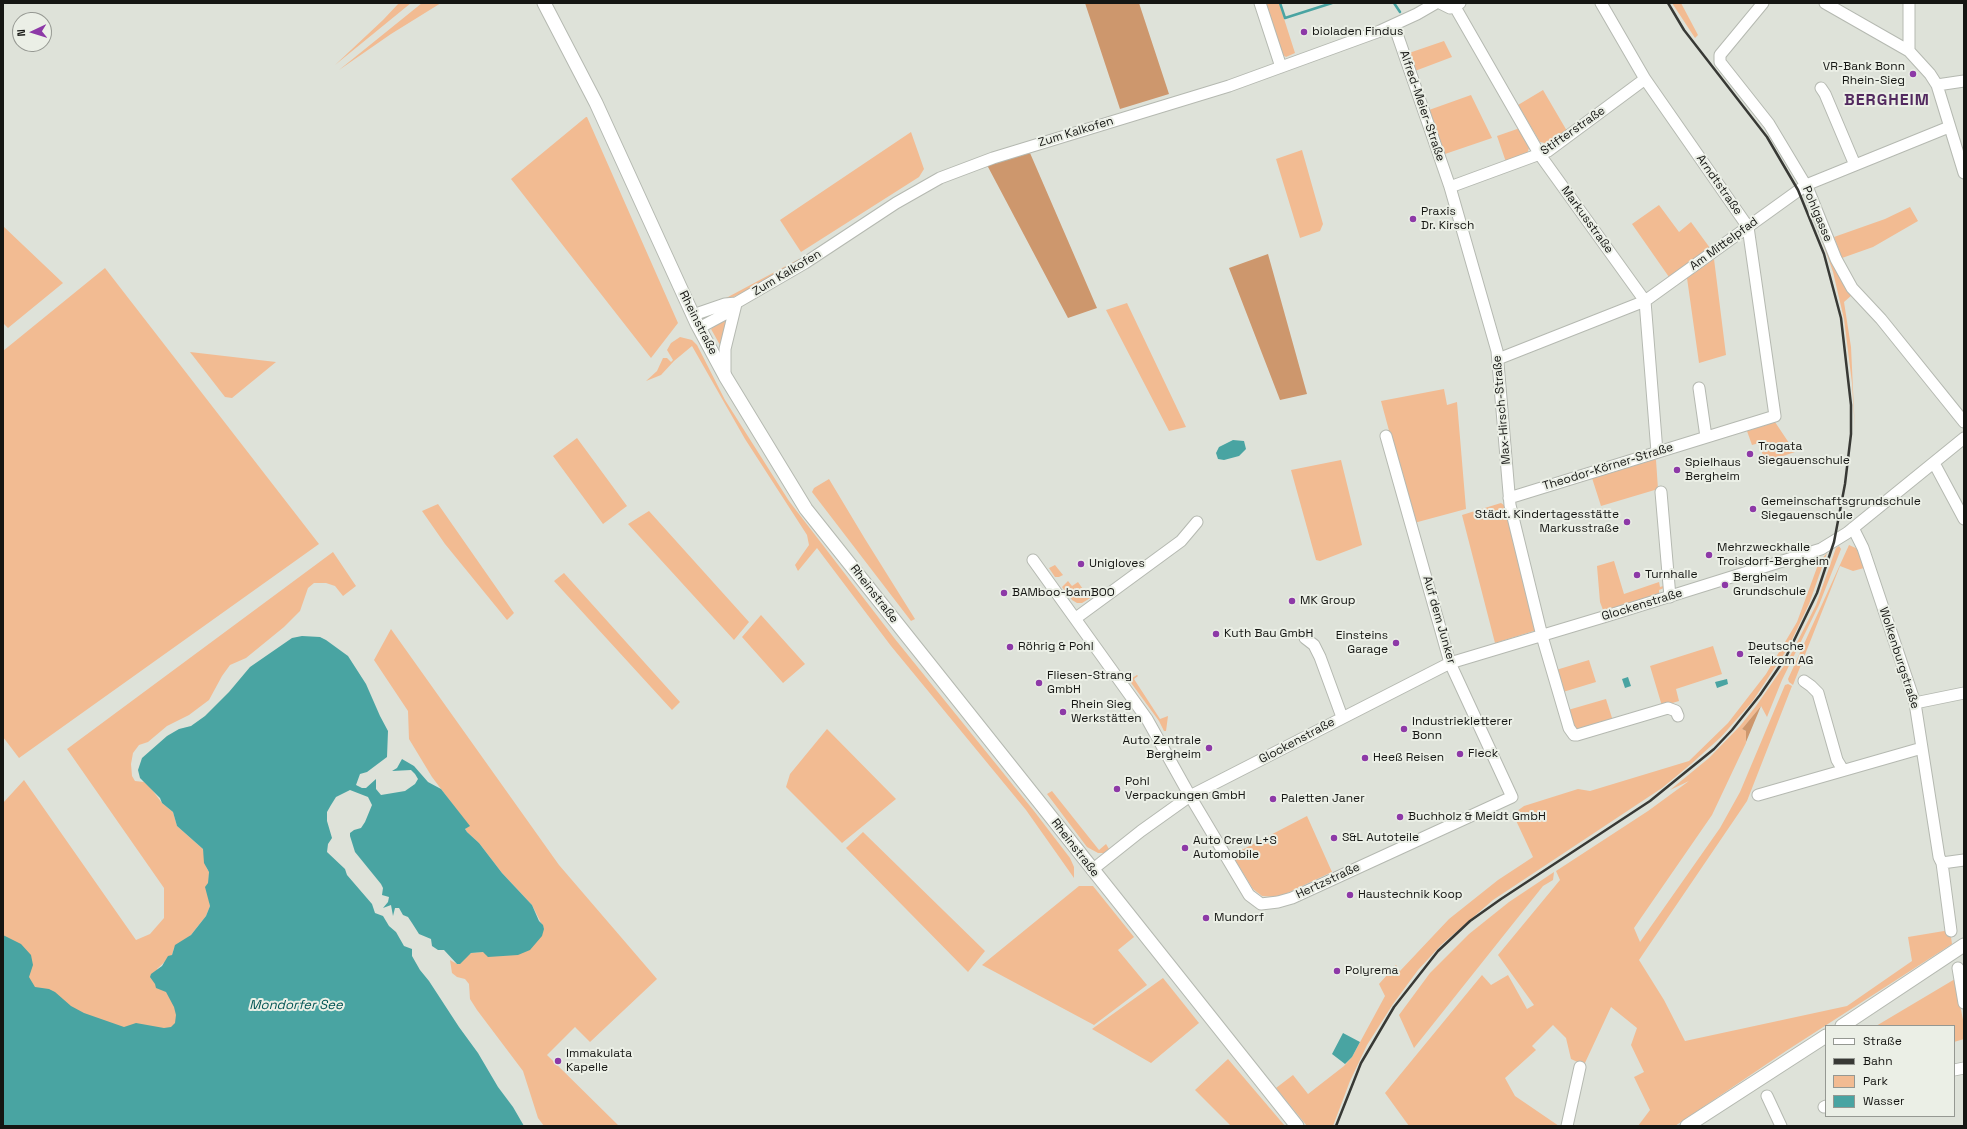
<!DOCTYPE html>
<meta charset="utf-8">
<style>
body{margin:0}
#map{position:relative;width:1967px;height:1129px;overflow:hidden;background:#dee2d9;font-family:"Space Grotesk",sans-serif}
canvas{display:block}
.frame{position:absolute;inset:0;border:4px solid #151613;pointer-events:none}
.legend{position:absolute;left:1825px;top:1025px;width:130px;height:92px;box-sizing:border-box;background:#ebefe6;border:1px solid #959892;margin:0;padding:5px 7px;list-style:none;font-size:12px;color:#151613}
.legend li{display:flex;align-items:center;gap:8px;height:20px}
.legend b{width:20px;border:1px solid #959892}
.north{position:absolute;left:12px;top:12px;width:40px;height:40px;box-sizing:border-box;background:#ebefe6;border:1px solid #959892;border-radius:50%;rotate:266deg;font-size:11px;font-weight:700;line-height:16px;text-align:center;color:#151613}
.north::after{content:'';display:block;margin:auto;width:14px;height:18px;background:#8d39a7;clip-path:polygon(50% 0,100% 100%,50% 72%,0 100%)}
</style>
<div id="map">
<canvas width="1967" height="1129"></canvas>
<div class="frame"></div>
<ul class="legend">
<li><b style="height:5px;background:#fff"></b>Straße</li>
<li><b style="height:5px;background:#383935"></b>Bahn</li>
<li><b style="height:11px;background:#f2bb92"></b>Park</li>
<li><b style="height:11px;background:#49a4a2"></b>Wasser</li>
</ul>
<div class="north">N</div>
</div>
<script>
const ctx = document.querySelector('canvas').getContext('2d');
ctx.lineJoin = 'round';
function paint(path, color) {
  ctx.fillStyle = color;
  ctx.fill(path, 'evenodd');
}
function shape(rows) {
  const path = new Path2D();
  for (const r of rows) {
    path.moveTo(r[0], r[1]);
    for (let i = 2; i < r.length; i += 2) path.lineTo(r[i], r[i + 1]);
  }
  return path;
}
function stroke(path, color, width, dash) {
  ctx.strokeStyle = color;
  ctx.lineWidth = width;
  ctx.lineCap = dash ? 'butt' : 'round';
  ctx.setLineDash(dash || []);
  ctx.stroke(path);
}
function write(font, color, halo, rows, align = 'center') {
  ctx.font = font + ' "Space Grotesk",sans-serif';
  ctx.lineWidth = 4;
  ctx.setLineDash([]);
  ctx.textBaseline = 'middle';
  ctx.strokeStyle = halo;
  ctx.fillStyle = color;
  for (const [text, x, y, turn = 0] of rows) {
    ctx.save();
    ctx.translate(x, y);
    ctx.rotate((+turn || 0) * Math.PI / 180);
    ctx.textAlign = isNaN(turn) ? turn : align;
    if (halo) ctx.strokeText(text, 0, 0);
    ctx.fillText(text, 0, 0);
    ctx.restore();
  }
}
paint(shape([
 [399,3,411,3,335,65,383,20],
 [422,3,441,3,391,34,339,70],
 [1266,3,1279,3,1295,53,1286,57,1283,55],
 [1672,3,1681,3,1698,35,1695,38],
 [1444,41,1452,57,1415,71,1409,53],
 [1543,90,1567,131,1549,144,1540,142,1518,105],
 [1471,95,1492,138,1445,154,1429,110],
 [586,117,587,117,678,323,651,358,511,179],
 [1520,128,1530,145,1527,154,1506,162,1497,136],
 [911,132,924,169,919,177,801,252,780,220],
 [1302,150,1323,224,1320,231,1300,238,1276,159],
 [1659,205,1679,232,1691,222,1710,248,1669,277,1632,224],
 [1910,207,1918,221,1873,247,1842,258,1834,237,1885,219],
 [3,226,63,283,8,328,3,323],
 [1818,229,1852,295,1844,302,1851,347,1855,432,1852,383,1844,319,1833,272],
 [799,259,799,261,758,285,725,301,724,299,728,297],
 [1714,259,1726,355,1699,363,1687,278],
 [105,268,319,544,19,758,3,737,3,351],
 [1127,303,1186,427,1169,431,1106,310],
 [726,318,727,319,720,345,711,329],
 [680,337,692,340,697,345,725,400,789,501,895,639,1034,811,1070,858,1074,867,1074,878,1026,810,891,646,817,548,798,571,795,565,809,545,807,535,745,439,692,346,674,361,661,375,646,381,657,371,663,358,667,358,671,362,673,360,667,350,671,343],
 [190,352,276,362,232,398,225,397],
 [1444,389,1447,405,1457,402,1466,509,1414,523,1381,401],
 [1775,422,1795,452,1765,462,1759,443,1752,445,1747,431],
 [577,438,627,506,603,524,553,456],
 [1654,459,1656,460,1658,489,1601,506,1592,478],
 [1341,460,1362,545,1320,561,1316,560,1291,470],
 [829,479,865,539,915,619,911,621,812,492,814,488],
 [1501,503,1508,508,1537,630,1495,643,1462,515],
 [438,504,514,613,507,620,445,544,422,511],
 [649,511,749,622,734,640,628,524],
 [1849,545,1858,549,1864,568,1853,571,1840,566,1793,685,1789,682,1788,679],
 [1839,546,1841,549,1819,605,1782,680,1767,717,1761,706,1742,729,1746,731,1746,743,1712,815,1634,928,1640,942,1720,828,1740,792,1785,685,1788,684,1792,686,1747,801,1639,960,1664,1000,1685,1041,1847,1006,1912,961,1908,937,1950,930,1952,944,1786,1051,1675,1126,1638,1126,1650,1110,1634,1077,1644,1072,1631,1045,1637,1028,1611,1007,1584,1065,1571,1059,1566,1038,1553,1025,1532,1046,1536,1050,1505,1078,1515,1096,1559,1126,1409,1126,1385,1093,1482,975,1491,985,1508,975,1527,1009,1534,1005,1498,955,1560,880,1556,871,1648,811,1689,781,1670,790,1709,758,1740,726,1756,706,1788,660,1816,605,1836,548],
 [333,552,356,586,343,596,335,586,326,583,314,583,308,588,300,611,284,627,246,658,230,665,222,676,209,700,189,715,167,726,148,742,139,745,133,753,131,764,132,776,135,781,144,782,150,787,162,803,173,812,177,826,203,849,207,869,209,871,208,895,210,906,206,916,191,935,174,948,172,955,157,969,267,1126,3,1126,3,803,24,780,136,940,150,934,164,918,164,888,67,749],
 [1827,553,1809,604,1788,648,1752,702,1721,737,1691,764,1662,788,1493,900,1441,945,1418,970,1393,1004,1367,1045,1350,1081,1333,1126,1307,1126,1276,1088,1293,1075,1308,1094,1344,1066,1352,1057,1385,996,1379,984,1396,965,1400,971,1449,919,1498,880,1533,857,1513,814,1524,806,1578,789,1590,791,1689,761,1728,723,1766,674,1797,622,1819,562],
 [1614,561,1624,594,1659,582,1660,587,1663,586,1664,588,1659,590,1659,593,1663,593,1606,611,1603,610,1600,602,1597,566],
 [1055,565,1063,575,1059,577,1055,577,1049,568],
 [564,573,680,702,672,710,554,581],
 [1068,581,1072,586,1078,582,1085,592,1093,587,1097,594,1082,603,1077,603,1072,600,1062,587],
 [761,615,805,664,783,683,742,637],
 [391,629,559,865,657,979,590,1042,575,1027,547,1055,619,1126,544,1126,538,1118,523,1071,477,1010,470,999,469,984,465,979,457,977,452,973,450,960,457,964,471,953,483,952,544,929,532,905,502,873,479,843,467,832,465,829,469,826,432,777,409,739,408,711,374,660],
 [1713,646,1722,674,1676,689,1679,701,1662,706,1650,666],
 [1589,660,1596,682,1563,692,1556,670],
 [1137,675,1138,676,1134,679,1160,719,1168,716,1166,731,1164,731,1159,721,1129,680],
 [1606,699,1613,721,1580,731,1575,730,1568,710],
 [827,729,896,799,842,843,786,787,790,774],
 [1052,791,1099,850,1106,844,1109,849,1104,853,1098,853,1087,847,1047,794],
 [1307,816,1332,872,1281,896,1274,897,1262,896,1253,889,1232,855],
 [863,832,985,951,968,972,846,848],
 [1554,872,1553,880,1543,886,1414,1048,1399,1015,1430,973,1469,934,1509,902],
 [1079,886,1093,886,1134,937,1118,950,1147,985,1094,1025,982,965],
 [1163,978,1199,1023,1151,1063,1092,1029],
 [1955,979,1964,1025,1964,1039,1954,1042,1954,1026,1876,1026],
 [1228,1059,1285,1126,1231,1126,1195,1090]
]), '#f2bb92');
paint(shape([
 [1085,3,1139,3,1169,94,1120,109],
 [1030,153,1097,308,1068,318,987,165],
 [1268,254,1307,394,1280,400,1229,268],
 [1761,706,1746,742,1746,743,1746,731,1742,729]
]), '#cd976d');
paint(shape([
 [1233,440,1244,441,1246,449,1239,456,1224,460,1218,459,1216,453,1219,447],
 [302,636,320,637,326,640,348,656,366,684,380,716,388,731,387,757,367,772,360,774,356,785,362,788,366,788,376,779,376,789,381,795,405,791,415,784,418,779,415,774,411,770,392,771,397,768,402,759,414,766,428,782,441,789,470,826,465,829,467,832,479,843,502,873,532,905,539,921,543,925,544,929,542,936,530,950,518,955,488,957,483,952,471,953,460,964,457,964,444,950,438,950,432,946,431,939,419,934,412,923,408,917,403,915,399,908,395,908,393,916,391,905,383,908,388,902,389,897,382,895,383,888,381,884,355,852,350,836,350,833,354,830,361,828,365,822,372,805,368,797,350,790,336,797,331,805,327,812,327,821,332,838,328,844,327,852,345,869,347,875,372,904,375,913,383,916,389,926,396,932,404,946,412,949,412,956,420,970,429,981,459,1027,478,1053,498,1087,513,1107,524,1126,3,1126,3,935,21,944,31,955,33,965,29,977,35,987,49,989,55,992,71,1006,84,1013,124,1027,136,1023,164,1028,171,1027,175,1023,176,1015,174,1007,166,992,156,988,155,984,150,977,151,974,162,966,168,956,172,955,175,945,191,935,206,916,210,906,205,887,208,883,209,872,204,863,203,849,177,826,173,812,162,803,160,798,140,778,138,770,142,758,167,736,179,729,191,726,205,716,229,692,250,667,292,638],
 [1628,677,1631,686,1625,688,1622,679],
 [1727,679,1728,684,1717,688,1715,682],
 [1343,1033,1360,1042,1352,1057,1345,1064,1332,1054]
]), '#49a4a2');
stroke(shape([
 [1280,3,1285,18,1332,3],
 [1394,3,1400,12]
]), '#49a4a2', 2.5);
const minor = shape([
 [1260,3,1281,67],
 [1440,3,1450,8,1460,3],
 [1763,3,1720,55,1720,62,1769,124,1808,189,1836,259,1852,288,1881,319,1964,422],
 [1825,3,1909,51,1930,74,1937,85,1964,173],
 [1455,7,1540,155,1645,301,1657,452],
 [1394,25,1450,187,1497,351,1510,505,1542,636,1569,728,1574,735,1577,735,1668,708,1676,711,1678,716],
 [1909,51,1909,3],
 [1937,85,1964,81],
 [1821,88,1825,94,1855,165],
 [1450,187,1548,151,1645,79],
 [693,315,725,304,736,303],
 [699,328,725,314,736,303,805,263,896,203,940,178,993,158,1229,86,1380,31,1417,14,1436,3],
 [1498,359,1645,301,1806,185,1949,127],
 [725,376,725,349,736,304],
 [1699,388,1706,437],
 [1934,463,1964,519],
 [1661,492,1670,597],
 [1509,498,1775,416,1748,227,1645,79,1601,3],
 [1853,528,1863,548,1915,703,1939,857,1942,863,1951,931],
 [1033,560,1147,719,1190,796,1249,895,1261,904,1278,902,1292,898,1512,797,1450,663,1386,436],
 [1076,618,1181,541,1197,522],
 [1305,638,1314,645,1320,657,1342,717],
 [1804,681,1811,686,1818,693,1837,760,1843,770],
 [1915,703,1964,693],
 [1758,795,1922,748],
 [1942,863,1964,860],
 [1092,870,1141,831,1190,796,1450,663,1610,615,1821,549,1847,533,1964,438],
 [1958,968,1964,1003],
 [1954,1070,1964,1068],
 [1767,1096,1781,1126],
 [1824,1107,1826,1106],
 [1567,1126,1580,1067]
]);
const major = shape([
 [544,3,596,103,697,324,725,376,806,509,1297,1126],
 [1842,1026,1964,945],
 [1687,1126,1826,1036]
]);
stroke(minor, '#b5b9b1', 13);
stroke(major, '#b5b9b1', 15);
stroke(minor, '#fff', 11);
stroke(major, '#fff', 13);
stroke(shape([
 [1336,1126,1361,1063,1394,1007,1438,951,1470,921,1501,899,1650,801,1714,749,1732,730,1760,695,1786,657,1817,593,1834,542,1845,484,1851,434,1851,405,1841,318,1824,254,1798,190,1767,137,1684,30,1668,3]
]), '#383935', 2.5);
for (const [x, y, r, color] of [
 [1304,32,4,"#8d39a7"],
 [1913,74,4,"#8d39a7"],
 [1413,219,4,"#8d39a7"],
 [1750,454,4,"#8d39a7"],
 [1677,470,4,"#8d39a7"],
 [1753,509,4,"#8d39a7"],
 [1627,522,4,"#8d39a7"],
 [1709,555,4,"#8d39a7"],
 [1081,564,4,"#8d39a7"],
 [1637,575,4,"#8d39a7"],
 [1725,585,4,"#8d39a7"],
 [1004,593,4,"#8d39a7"],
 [1292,601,4,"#8d39a7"],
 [1216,634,4,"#8d39a7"],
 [1396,643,4,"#8d39a7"],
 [1010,647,4,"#8d39a7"],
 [1740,654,4,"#8d39a7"],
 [1039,683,4,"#8d39a7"],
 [1063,712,4,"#8d39a7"],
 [1404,729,4,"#8d39a7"],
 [1209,748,4,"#8d39a7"],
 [1460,754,4,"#8d39a7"],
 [1365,758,4,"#8d39a7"],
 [1117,789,4,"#8d39a7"],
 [1273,799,4,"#8d39a7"],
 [1400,817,4,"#8d39a7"],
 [1334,838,4,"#8d39a7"],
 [1185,848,4,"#8d39a7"],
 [1350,895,4,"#8d39a7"],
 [1206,918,4,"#8d39a7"],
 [1337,971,4,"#8d39a7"],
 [558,1061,4,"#8d39a7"]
]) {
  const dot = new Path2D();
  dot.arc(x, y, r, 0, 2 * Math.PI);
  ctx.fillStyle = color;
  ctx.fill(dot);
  stroke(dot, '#ebefe6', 1.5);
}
write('12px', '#151613', '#ebefe6', [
 ["bioladen Findus",1312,32],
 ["VR-Bank Bonn",1905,67,"right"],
 ["Rhein-Sieg",1905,81,"right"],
 ["Praxis",1421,212],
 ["Dr. Kirsch",1421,226],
 ["Trogata",1758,447],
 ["Siegauenschule",1758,461],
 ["Spielhaus",1685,463],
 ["Bergheim",1685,477],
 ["Gemeinschaftsgrundschule",1761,502],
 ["Siegauenschule",1761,516],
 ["Städt. Kindertagesstätte",1619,515,"right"],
 ["Markusstraße",1619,529,"right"],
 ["Mehrzweckhalle",1717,548],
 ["Troisdorf-Bergheim",1717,562],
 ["Unigloves",1089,564],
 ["Turnhalle",1645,575],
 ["Bergheim",1733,578],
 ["Grundschule",1733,592],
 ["BAMboo-bamBOO",1012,593],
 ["MK Group",1300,601],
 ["Kuth Bau GmbH",1224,634],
 ["Einsteins",1388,636,"right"],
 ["Garage",1388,650,"right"],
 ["Röhrig & Pohl",1018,647],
 ["Deutsche",1748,647],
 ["Telekom AG",1748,661],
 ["Fliesen-Strang",1047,676],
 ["GmbH",1047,690],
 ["Rhein Sieg",1071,705],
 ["Werkstätten",1071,719],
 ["Industriekletterer",1412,722],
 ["Bonn",1412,736],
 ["Auto Zentrale",1201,741,"right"],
 ["Bergheim",1201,755,"right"],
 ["Fleck",1468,754],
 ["Heeß Reisen",1373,758],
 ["Pohl",1125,782],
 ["Verpackungen GmbH",1125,796],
 ["Paletten Janer",1281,799],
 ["Buchholz & Meidt GmbH",1408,817],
 ["S&L Autoteile",1342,838],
 ["Auto Crew L+S",1193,841],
 ["Automobile",1193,855],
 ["Haustechnik Koop",1358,895],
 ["Mundorf",1214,918],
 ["Polyrema",1345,971],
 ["Immakulata",566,1054],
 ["Kapelle",566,1068]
], 'left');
write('12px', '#151613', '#ebefe6', [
 ["Alfred-Meier-Straße",1422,106,71],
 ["Stifterstraße",1573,131,-35],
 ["Zum Kalkofen",1076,132,-17],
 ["Arndtstraße",1719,185,55],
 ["Pohlgasse",1817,214,67],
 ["Markusstraße",1587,220,54],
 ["Am Mittelpfad",1724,244,-36],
 ["Zum Kalkofen",787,273,-31],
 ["Rheinstraße",698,323,63],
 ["Max-Hirsch-Straße",1502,410,-95],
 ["Theodor-Körner-Straße",1608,467,-17],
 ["Rheinstraße",874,594,52],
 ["Glockenstraße",1642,605,-17],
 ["Auf dem Junker",1439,620,74],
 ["Wolkenburgstraße",1899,658,72],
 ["Glockenstraße",1297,741,-28],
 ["Rheinstraße",1075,848,52],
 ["Hertzstraße",1328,881,-25]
]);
write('italic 13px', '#005453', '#ebefe6', [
 ["Mondorfer See",296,1005]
]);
ctx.letterSpacing = '1px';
write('bold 16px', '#52295f', '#ebefe6', [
 ["BERGHEIM",1887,101]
]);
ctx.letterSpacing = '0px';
</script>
